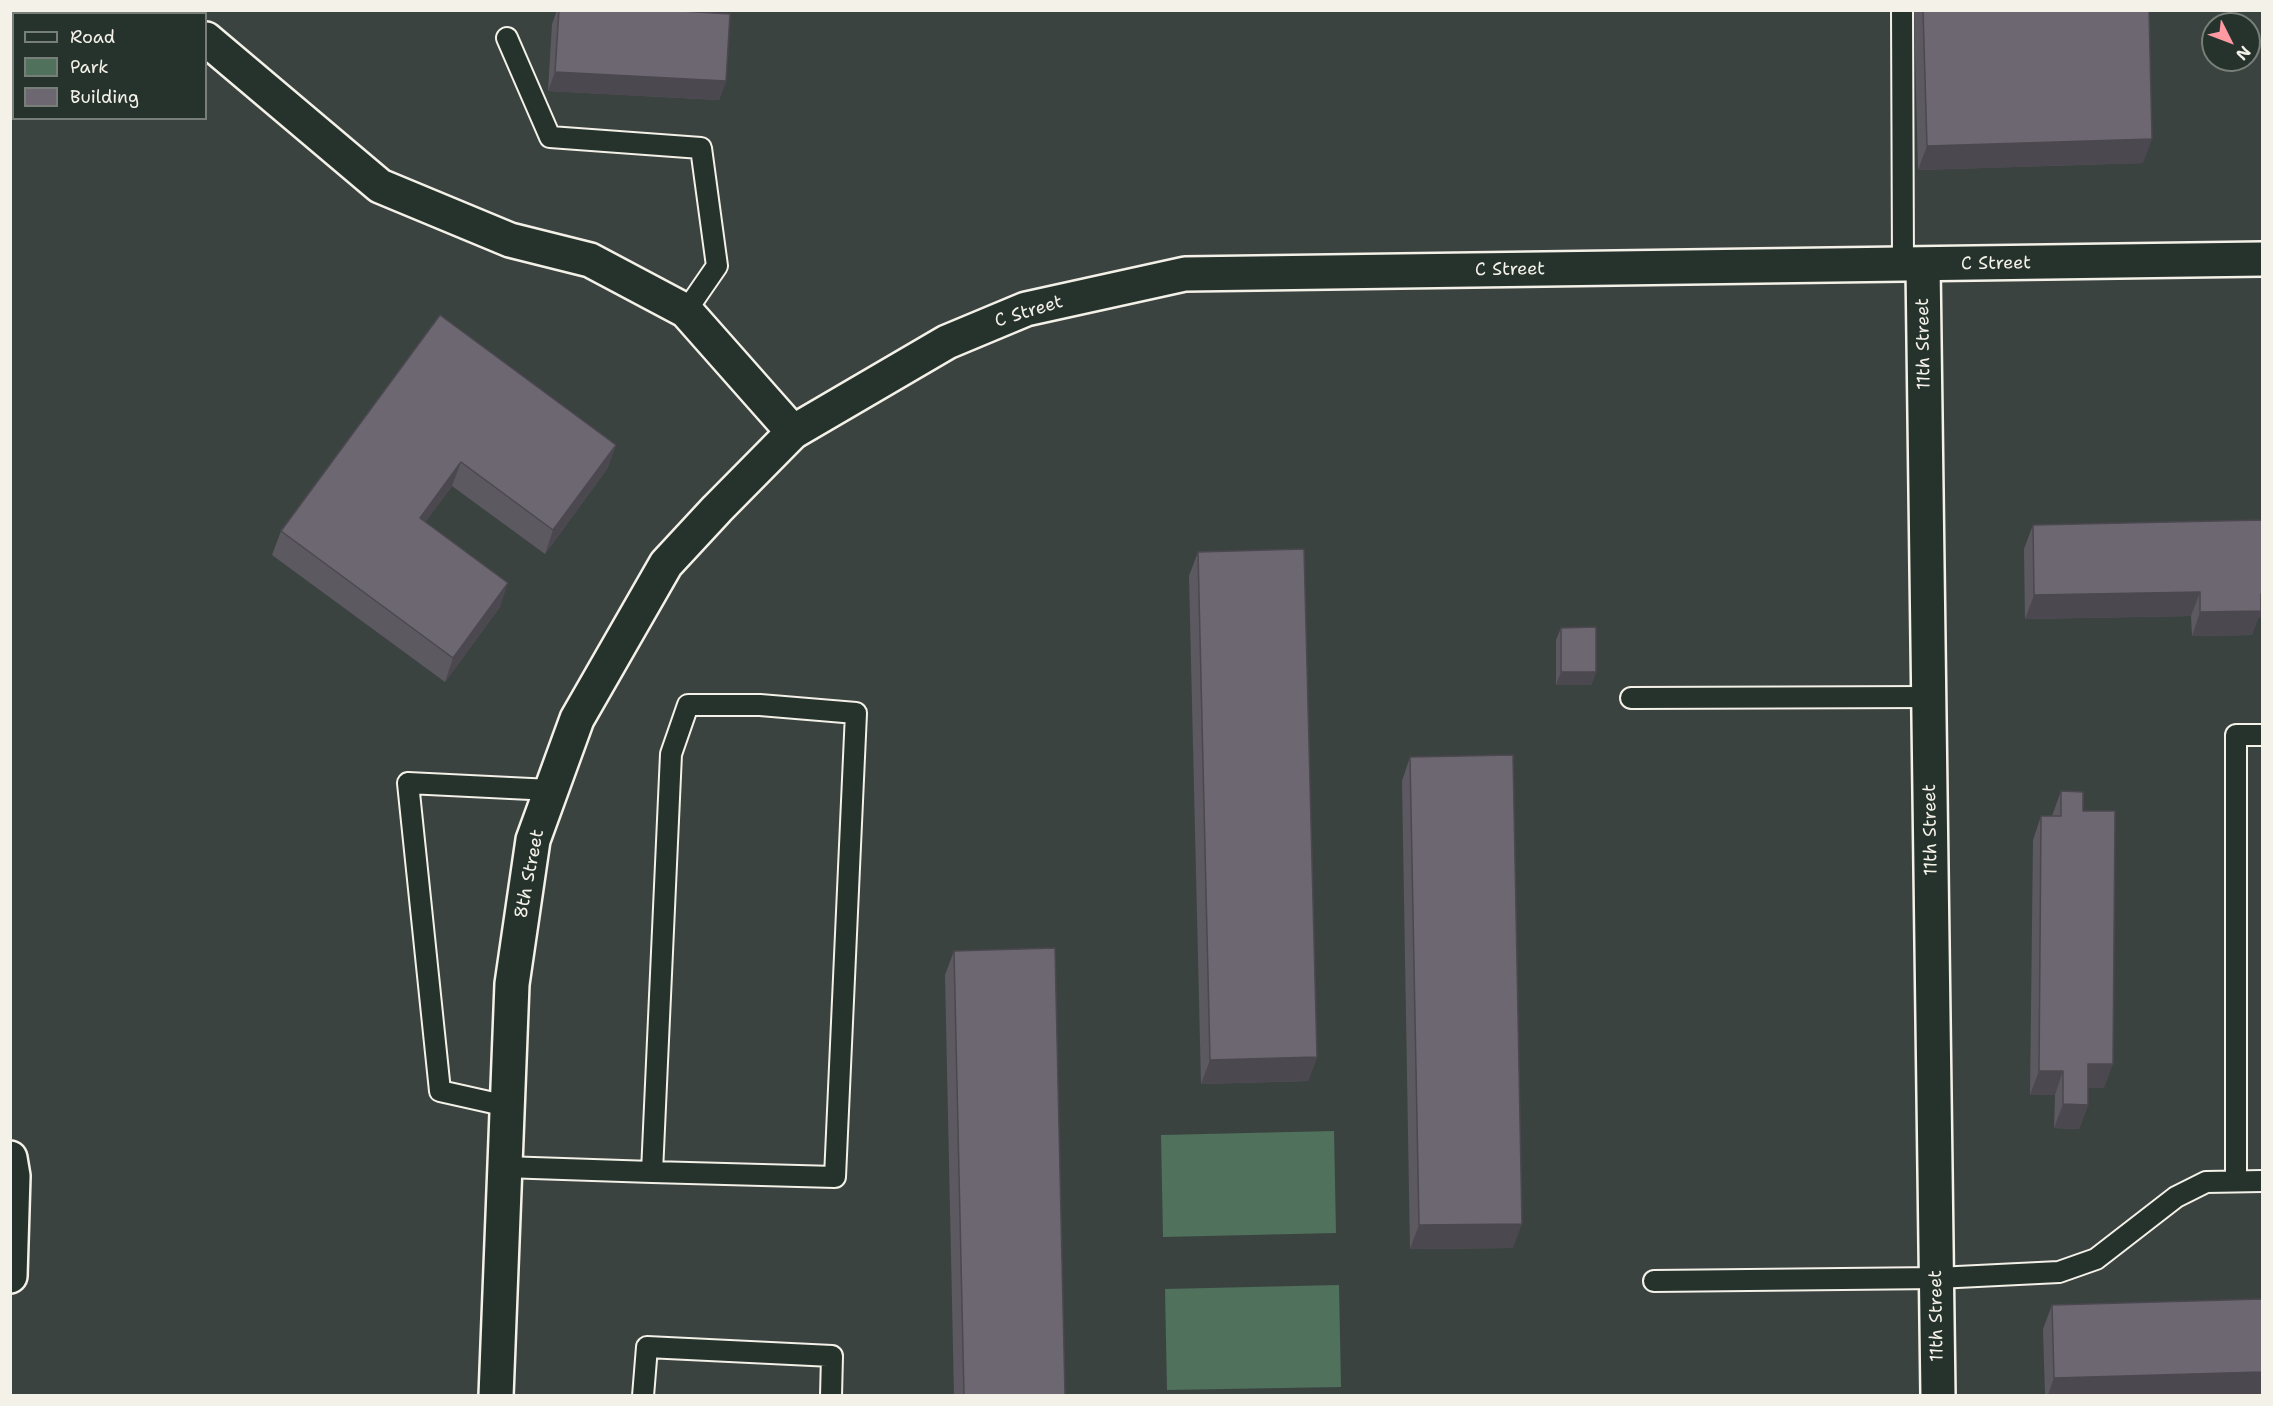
<!DOCTYPE html>
<style>
body{margin:0}
#map{position:relative;width:2273px;height:1406px;overflow:hidden;background:#3b4341;font-family:"Shantell Sans",sans-serif}
canvas{display:block}
.frame{position:absolute;inset:0;border:12px solid #f4f1e8;pointer-events:none}
.legend{position:absolute;left:12px;top:12px;width:195px;height:108px;box-sizing:border-box;background:#26332d;border:2px solid #787f78;margin:0;padding:8px 10px;list-style:none;font-size:18px;color:#f4f1e8}
.legend li{display:flex;align-items:center;gap:12px;height:30px}
.legend b{width:30px;border:2px solid #787f78}
.north{position:absolute;left:2201px;top:12px;width:60px;height:60px;box-sizing:border-box;background:#26332d;border:2px solid #787f78;border-radius:50%;rotate:132deg;font-size:16px;font-weight:700;line-height:24px;text-align:center;color:#f4f1e8}
.north::after{content:'';display:block;margin:auto;width:21px;height:27px;background:#ff9aa2;clip-path:polygon(50% 0,100% 100%,50% 72%,0 100%)}
</style>
<div id="map">
<canvas width="2273" height="1406"></canvas>
<div class="frame"></div>
<ul class="legend">
<li><b style="height:8px;background:#26332d"></b>Road</li>
<li><b style="height:16px;background:#50715c"></b>Park</li>
<li><b style="height:16px;background:#6c6771"></b>Building</li>
</ul>
<div class="north">N</div>
</div>
<script>
const ctx = document.querySelector('canvas').getContext('2d');
ctx.lineJoin = 'round';
function paint(path, color) {
  ctx.fillStyle = color;
  ctx.fill(path, 'evenodd');
}
function shape(rows) {
  const path = new Path2D();
  for (const r of rows) {
    path.moveTo(r[0], r[1]);
    for (let i = 2; i < r.length; i += 2) path.lineTo(r[i], r[i + 1]);
  }
  return path;
}
function stroke(path, color, width, dash) {
  ctx.strokeStyle = color;
  ctx.lineWidth = width;
  ctx.lineCap = dash ? 'butt' : 'round';
  ctx.setLineDash(dash || []);
  ctx.stroke(path);
}
function write(font, color, halo, rows, align = 'center') {
  ctx.font = font + ' "Shantell Sans",sans-serif';
  ctx.lineWidth = 4.5;
  ctx.setLineDash([]);
  ctx.textBaseline = 'middle';
  ctx.strokeStyle = halo;
  ctx.fillStyle = color;
  for (const [text, x, y, turn = 0] of rows) {
    ctx.save();
    ctx.translate(x, y);
    ctx.rotate((+turn || 0) * Math.PI / 180);
    ctx.textAlign = isNaN(turn) ? turn : align;
    if (halo) ctx.strokeText(text, 0, 0);
    ctx.fillText(text, 0, 0);
    ctx.restore();
  }
}
paint(shape([
 [1334,1131,1336,1233,1163,1237,1161,1135],
 [1339,1285,1341,1387,1167,1390,1165,1289]
]), '#50715c');
const lane = shape([
 [1902,10,1903,265],
 [507,38,550,137,701,148,717,266,686,311],
 [1631,698,1929,697],
 [507,1106,440,1091,408,783,551,790],
 [504,1167,652,1172,835,1177,856,713,760,705,688,705,671,754,652,1172],
 [2236,1181,2236,735,2262,735],
 [1654,1281,1937,1278,2059,1272,2096,1259,2176,1197,2206,1182,2262,1181],
 [643,1396,647,1347,832,1356,831,1396]
]);
const street = shape([
 [172,10,175,14],
 [206,39,380,186,510,240,590,260,686,311,793,432],
 [1923,265,1938,1396]
]);
const secondary = shape([
 [10,1158,13,1176,10,1276],
 [496,1396,512,984,533,840,577,719,666,564,717,509,793,432,947,342,1026,309,1185,274,2262,259]
]);
stroke(lane, '#f4f1e8', 24);
stroke(street, '#f4f1e8', 38);
stroke(secondary, '#f4f1e8', 38);
stroke(lane, '#26332d', 20);
stroke(street, '#26332d', 33);
stroke(secondary, '#26332d', 33);
paint(shape([
 [557,10,665,10,726,81,719,100,548,91,552,24],
 [1914,10,2149,10,2143,163,1918,170],
 [440,315,616,445,607,469,545,554,452,486,425,522,500,607,445,682,272,555,281,531],
 [2262,520,2258,618,2252,635,2192,636,2191,616,2025,619,2024,549,2033,525],
 [1198,552,1317,1057,1308,1081,1201,1084,1189,576],
 [1561,628,1596,672,1591,685,1556,685,1556,640],
 [1410,757,1513,1248,1410,1249,1402,781],
 [2061,791,2083,811,2104,1088,2088,1088,2088,1105,2079,1129,2054,1128,2055,1095,2030,1095,2033,840,2041,816,2052,816],
 [954,951,1065,1395,954,1395,945,975],
 [2052,1305,2262,1395,2045,1395,2043,1329]
]), '#5d5961');
paint(shape([
 [555,72,726,81,719,100,548,91],
 [2152,139,2143,163,1918,170,1927,146],
 [616,445,607,469,545,554,553,530],
 [461,462,452,486,411,542,420,518],
 [508,583,500,607,445,682,453,658],
 [2200,592,2191,616,2025,619,2034,595],
 [2261,594,2262,594,2262,617,2258,618,2252,635,2192,636,2200,612],
 [1561,672,1596,672,1591,685,1556,685],
 [1317,1057,1308,1081,1201,1084,1210,1060],
 [2088,1064,2113,1064,2104,1088,2080,1088],
 [2039,1071,2063,1071,2055,1095,2030,1095],
 [2063,1104,2088,1105,2079,1129,2054,1128],
 [1522,1224,1513,1248,1410,1249,1419,1225],
 [2262,1372,2262,1395,2048,1395,2054,1378]
]), '#4c484f');
const building = shape([
 [559,10,665,10,730,14,726,81,555,72,559,10],
 [1923,10,2149,10,2152,139,1927,146,1923,10],
 [440,315,616,445,553,530,461,462,420,518,508,583,453,658,281,531,440,315],
 [2262,520,2262,594,2261,594,2261,611,2200,612,2200,592,2034,595,2033,525,2262,520],
 [1304,549,1317,1057,1210,1060,1198,552,1304,549],
 [1596,627,1596,672,1561,672,1561,628,1596,627],
 [1513,755,1522,1224,1419,1225,1410,757,1513,755],
 [2061,791,2083,792,2083,811,2115,811,2113,1064,2088,1064,2088,1105,2063,1104,2063,1071,2039,1071,2041,816,2061,816,2061,791],
 [1055,948,1065,1395,964,1395,954,951,1055,948],
 [2262,1299,2262,1372,2054,1378,2052,1305,2262,1299]
]);
paint(building, '#6c6771');
stroke(building, '#4c484f', 1.5);
write('18px', '#f4f1e8', '#26332d', [
 ["C Street",1996,264,-1],
 ["C Street",1510,270,-1],
 ["C Street",1029,312,-17],
 ["11th Street",1924,344,-91],
 ["11th Street",1931,830,-91],
 ["8th Street",530,874,-79],
 ["11th Street",1937,1316,-91]
]);
</script>
